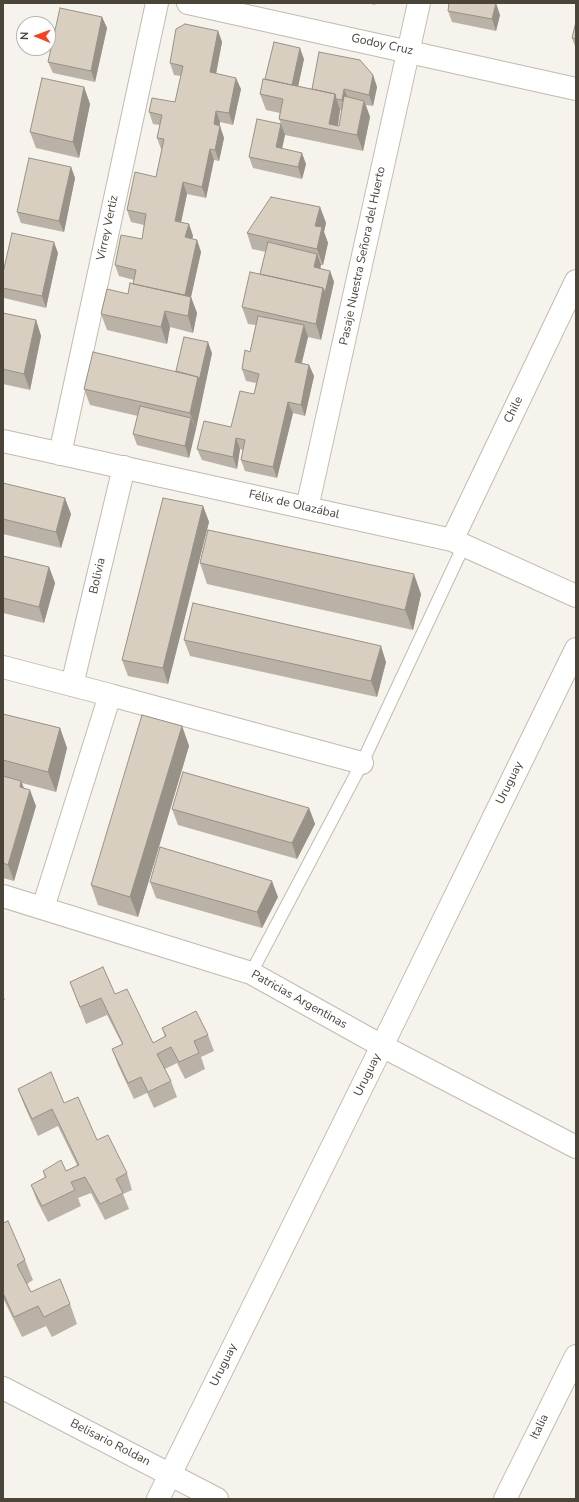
<!DOCTYPE html>
<meta charset="utf-8">
<style>
body{margin:0}
#map{position:relative;width:579px;height:1502px;overflow:hidden;background:#f6f3ec;font-family:"Nunito Sans",sans-serif}
canvas{display:block}
.frame{position:absolute;inset:0;border:4px solid #4b4439;pointer-events:none}
.north{position:absolute;left:16px;top:16px;width:40px;height:40px;box-sizing:border-box;background:#fff;border:1px solid #b7b4b0;border-radius:50%;rotate:271deg;font-size:11px;font-weight:700;line-height:16px;text-align:center;color:#4b4439}
.north::after{content:'';display:block;margin:auto;width:14px;height:18px;background:#fc3f1d;clip-path:polygon(50% 0,100% 100%,50% 72%,0 100%)}
</style>
<div id="map">
<canvas width="579" height="1502"></canvas>
<div class="frame"></div>
<div class="north">N</div>
</div>
<script>
const ctx = document.querySelector('canvas').getContext('2d');
ctx.lineJoin = 'round';
function shape(rows) {
  const path = new Path2D();
  for (const r of rows) {
    path.moveTo(r[0], r[1]);
    for (let i = 2; i < r.length; i += 2) path.lineTo(r[i], r[i + 1]);
  }
  return path;
}
function stroke(path, color, width, dash) {
  ctx.strokeStyle = color;
  ctx.lineWidth = width;
  ctx.lineCap = dash ? 'butt' : 'round';
  ctx.setLineDash(dash || []);
  ctx.stroke(path);
}
function paint(path, color) {
  ctx.fillStyle = color;
  ctx.fill(path, 'evenodd');
}
function write(font, color, halo, rows, align = 'center') {
  ctx.font = font + ' "Nunito Sans",sans-serif';
  ctx.lineWidth = 3;
  ctx.setLineDash([]);
  ctx.textBaseline = 'middle';
  ctx.strokeStyle = halo;
  ctx.fillStyle = color;
  for (const [text, x, y, turn = 0] of rows) {
    ctx.save();
    ctx.translate(x, y);
    ctx.rotate((+turn || 0) * Math.PI / 180);
    ctx.textAlign = isNaN(turn) ? turn : align;
    if (halo) ctx.strokeText(text, 0, 0);
    ctx.fillText(text, 0, 0);
    ctx.restore();
  }
}
const service = shape([
 [251,973,362,763,464,545]
]);
const minor = shape([
 [188,3,576,89],
 [3,441,452,540,576,596],
 [60,454,157,3],
 [307,508,419,3],
 [452,540,576,281],
 [3,667,110,695,43,908],
 [72,685,124,467],
 [110,695,362,763],
 [3,896,251,973,382,1046,576,1147],
 [3,1388,217,1499],
 [158,1499,382,1046,576,649]
]);
const tertiary = shape([
 [505,1499,576,1356]
]);
stroke(service, '#c2bbae', 14);
stroke(minor, '#c2bbae', 24);
stroke(tertiary, '#c2bbae', 24);
stroke(service, '#fff', 12);
stroke(minor, '#fff', 22);
stroke(tertiary, '#fff', 22);
paint(shape([
 [368,3,376,3,375,5],
 [448,11,500,15,496,31,452,22],
 [102,17,107,28,95,82,53,73,48,62],
 [576,22,576,49,572,38],
 [218,31,222,42,216,74,241,89,233,125,220,122,220,126,224,138,219,161,214,160,206,198,187,194,181,222,189,224,193,236,192,239,197,240,201,252,191,297,197,313,193,333,170,327,167,344,107,330,101,314,128,294,133,284,134,280,119,276,115,265,142,239,144,225,131,222,127,210,156,177,162,149,161,149,157,138,160,125,153,124,149,112,175,102,181,76,174,75,170,63],
 [304,59,298,86,312,89,373,75,377,87,373,106,366,105,370,117,363,151,285,135,282,148,306,164,302,179,253,168,249,157,281,124,279,119,280,113,266,110,260,94,265,79],
 [340,110,342,111,339,126,338,126],
 [84,87,90,104,79,158,36,148,30,132],
 [71,167,75,178,64,232,21,223,17,212],
 [320,207,326,223,324,232,328,243,323,265,321,265,320,269,330,271,334,282,321,340,308,337,302,363,309,365,314,376,305,416,293,413,277,478,245,471,241,460,243,450,240,449,237,469,202,460,197,449,231,427,254,394,256,383,246,381,242,369,250,352,256,325,248,324,242,307,260,274,266,252,252,249,247,233],
 [58,253,46,308,4,298,3,295,3,273],
 [3,313,36,320,41,336,30,390,3,384],
 [212,353,189,458,137,445,133,434,138,416,90,405,84,389,176,371],
 [3,483,71,514,61,548,3,534],
 [203,506,209,522,168,684,128,676,122,660],
 [3,556,49,567,55,583,44,623,3,613],
 [200,563,421,594,413,630,207,584],
 [184,640,386,662,377,697,190,656],
 [3,714,60,728,67,748,56,792,22,783,24,788,36,806,14,881,3,878],
 [182,726,189,746,138,917,98,905,91,885],
 [309,808,315,824,297,859,178,825,172,809],
 [150,882,278,897,262,928,156,898],
 [70,982,115,994,153,1043,165,1037,162,1028,208,1035,214,1051,201,1057,205,1069,185,1079,177,1063,165,1069,171,1081,177,1097,154,1108,147,1093,134,1099,118,1065,112,1049,122,1044,107,1015,86,1024],
 [3,995,5,1000,3,1001],
 [18,1089,64,1103,127,1173,132,1190,123,1194,129,1209,105,1220,91,1193,78,1198,81,1206,48,1222,37,1201,31,1185,45,1178,43,1171,66,1171,77,1165,58,1126,38,1136,24,1105],
 [3,1223,25,1260,33,1280,27,1284,31,1292,70,1304,77,1324,52,1337,46,1326,22,1337,3,1298]
]), '#bab2a6');
paint(shape([
 [496,3,500,15,496,31,492,19],
 [102,17,107,28,95,82,91,71],
 [218,31,222,42,214,84,210,72],
 [300,48,304,59,295,101,291,90],
 [373,75,377,87,373,106,369,95],
 [236,78,241,89,233,125,229,113],
 [84,87,90,104,79,158,73,142],
 [344,89,349,101,346,111,342,100],
 [335,94,340,110,337,131,329,124],
 [364,101,370,117,363,151,357,135],
 [216,111,220,122,218,133,220,126,224,138,219,161,215,150,214,124],
 [281,124,285,135,280,158,276,147],
 [210,149,214,160,206,198,202,187],
 [302,153,306,164,302,179,298,167],
 [71,167,75,178,64,232,59,221],
 [183,182,187,194,179,232,175,221],
 [320,207,326,223,324,232,328,243,323,265,317,249,315,226],
 [189,224,193,236,189,249,185,237],
 [197,240,201,252,188,310,184,299],
 [54,242,58,253,46,308,42,296],
 [317,254,321,265,318,279,314,267],
 [330,271,334,282,321,340,316,324,323,288],
 [191,297,197,313,193,333,188,316],
 [165,311,170,327,167,344,161,327],
 [36,320,41,336,30,390,24,374],
 [304,325,308,337,299,373,295,362],
 [208,342,212,353,196,429,190,413,198,377],
 [309,365,314,376,305,416,301,405],
 [288,402,293,413,277,478,273,467],
 [191,418,196,429,189,458,185,446],
 [236,438,240,449,237,469,233,457],
 [65,498,71,514,61,548,56,532],
 [203,506,209,522,168,684,163,668],
 [49,567,55,583,44,623,39,607],
 [414,574,421,594,413,630,405,610],
 [381,646,386,662,377,697,371,681],
 [182,726,189,746,138,917,130,897],
 [60,728,67,748,56,792,48,772],
 [21,781,27,797,20,787],
 [30,790,36,806,14,881,8,865],
 [309,808,315,824,297,859,292,843],
 [272,881,278,897,262,928,257,912]
]), '#979187');
const building = shape([
 [449,3,496,3,492,19,448,11,449,3],
 [60,8,102,17,91,71,48,62,60,8],
 [576,22,576,39,572,38,576,22],
 [185,24,218,31,210,72,236,78,229,113,216,111,214,124,220,126,215,150,210,149,202,187,183,182,175,221,189,224,185,237,197,240,185,295,133,284,136,270,115,265,121,235,142,239,146,214,127,210,135,172,156,177,164,139,157,138,162,115,149,112,152,98,175,102,183,66,170,63,176,29,185,24],
 [274,42,300,48,292,85,265,79,274,42],
 [319,52,360,60,373,75,369,95,344,89,342,100,336,99,335,94,312,89,319,52],
 [42,78,84,87,73,142,30,132,42,78],
 [263,79,335,94,329,124,339,126,344,96,364,101,357,135,279,119,283,99,260,94,263,79],
 [257,119,281,124,276,147,302,153,298,167,249,157,257,119],
 [29,158,71,167,59,221,17,212,29,158],
 [271,197,320,207,315,226,322,227,317,249,247,233,271,197],
 [12,233,54,242,42,296,3,288,3,273,12,233],
 [268,242,317,254,314,267,330,271,325,293,323,288,260,274,268,242],
 [250,272,323,288,316,324,242,307,250,272],
 [130,283,191,297,188,316,165,311,161,327,101,314,107,289,128,294,130,283],
 [3,313,36,320,24,374,3,369,3,313],
 [258,316,304,325,295,362,309,365,301,405,288,402,273,467,241,460,245,440,236,438,233,457,197,449,204,421,231,427,240,391,254,394,259,374,242,369,245,350,250,352,258,316],
 [184,337,208,342,199,381,198,377,176,371,184,337],
 [93,352,198,377,190,413,84,389,93,352],
 [140,406,191,418,185,446,133,434,140,406],
 [3,483,65,498,56,532,3,519,3,483],
 [163,498,203,506,163,668,122,660,163,498],
 [208,530,414,574,405,610,200,563,208,530],
 [3,556,49,567,39,607,3,598,3,556],
 [193,603,381,646,371,681,184,640,193,603],
 [3,714,60,728,48,772,3,760,3,714],
 [142,715,182,726,130,897,91,885,142,715],
 [183,772,309,808,292,843,172,809,183,772],
 [3,776,21,781,20,787,30,790,8,865,3,863,3,776],
 [160,847,272,881,257,912,150,882,160,847],
 [103,967,115,994,127,989,153,1043,166,1036,162,1028,196,1011,208,1035,194,1041,199,1053,179,1062,171,1047,157,1054,171,1081,148,1092,141,1077,128,1083,112,1049,123,1044,101,998,80,1007,70,982,103,967],
 [51,1072,64,1103,78,1097,97,1140,108,1135,127,1173,116,1179,123,1193,100,1204,85,1177,71,1182,75,1190,42,1206,31,1185,46,1177,43,1171,61,1160,66,1171,79,1165,52,1109,32,1119,18,1089,51,1072],
 [8,1221,25,1260,17,1265,31,1292,60,1279,70,1304,44,1317,38,1306,14,1317,3,1293,3,1223,8,1221]
]);
paint(building, '#d8cfc1');
stroke(building, '#979187', 1);
write('12px', '#4b4439', '#fff', [
 ["Godoy Cruz",382,45,12],
 ["Virrey Vertiz",108,228,-78],
 ["Pasaje Nuestra Señora del Huerto",363,256,-78],
 ["Chile",514,410,-64],
 ["Félix de Olazábal",294,505,13],
 ["Bolivia",98,576,-77],
 ["Uruguay",510,783,-64],
 ["Patricias Argentinas",299,1000,29],
 ["Uruguay",368,1075,-64],
 ["Uruguay",224,1365,-64],
 ["Italia",540,1427,-64],
 ["Belisario Roldan",110,1443,27]
]);
</script>
